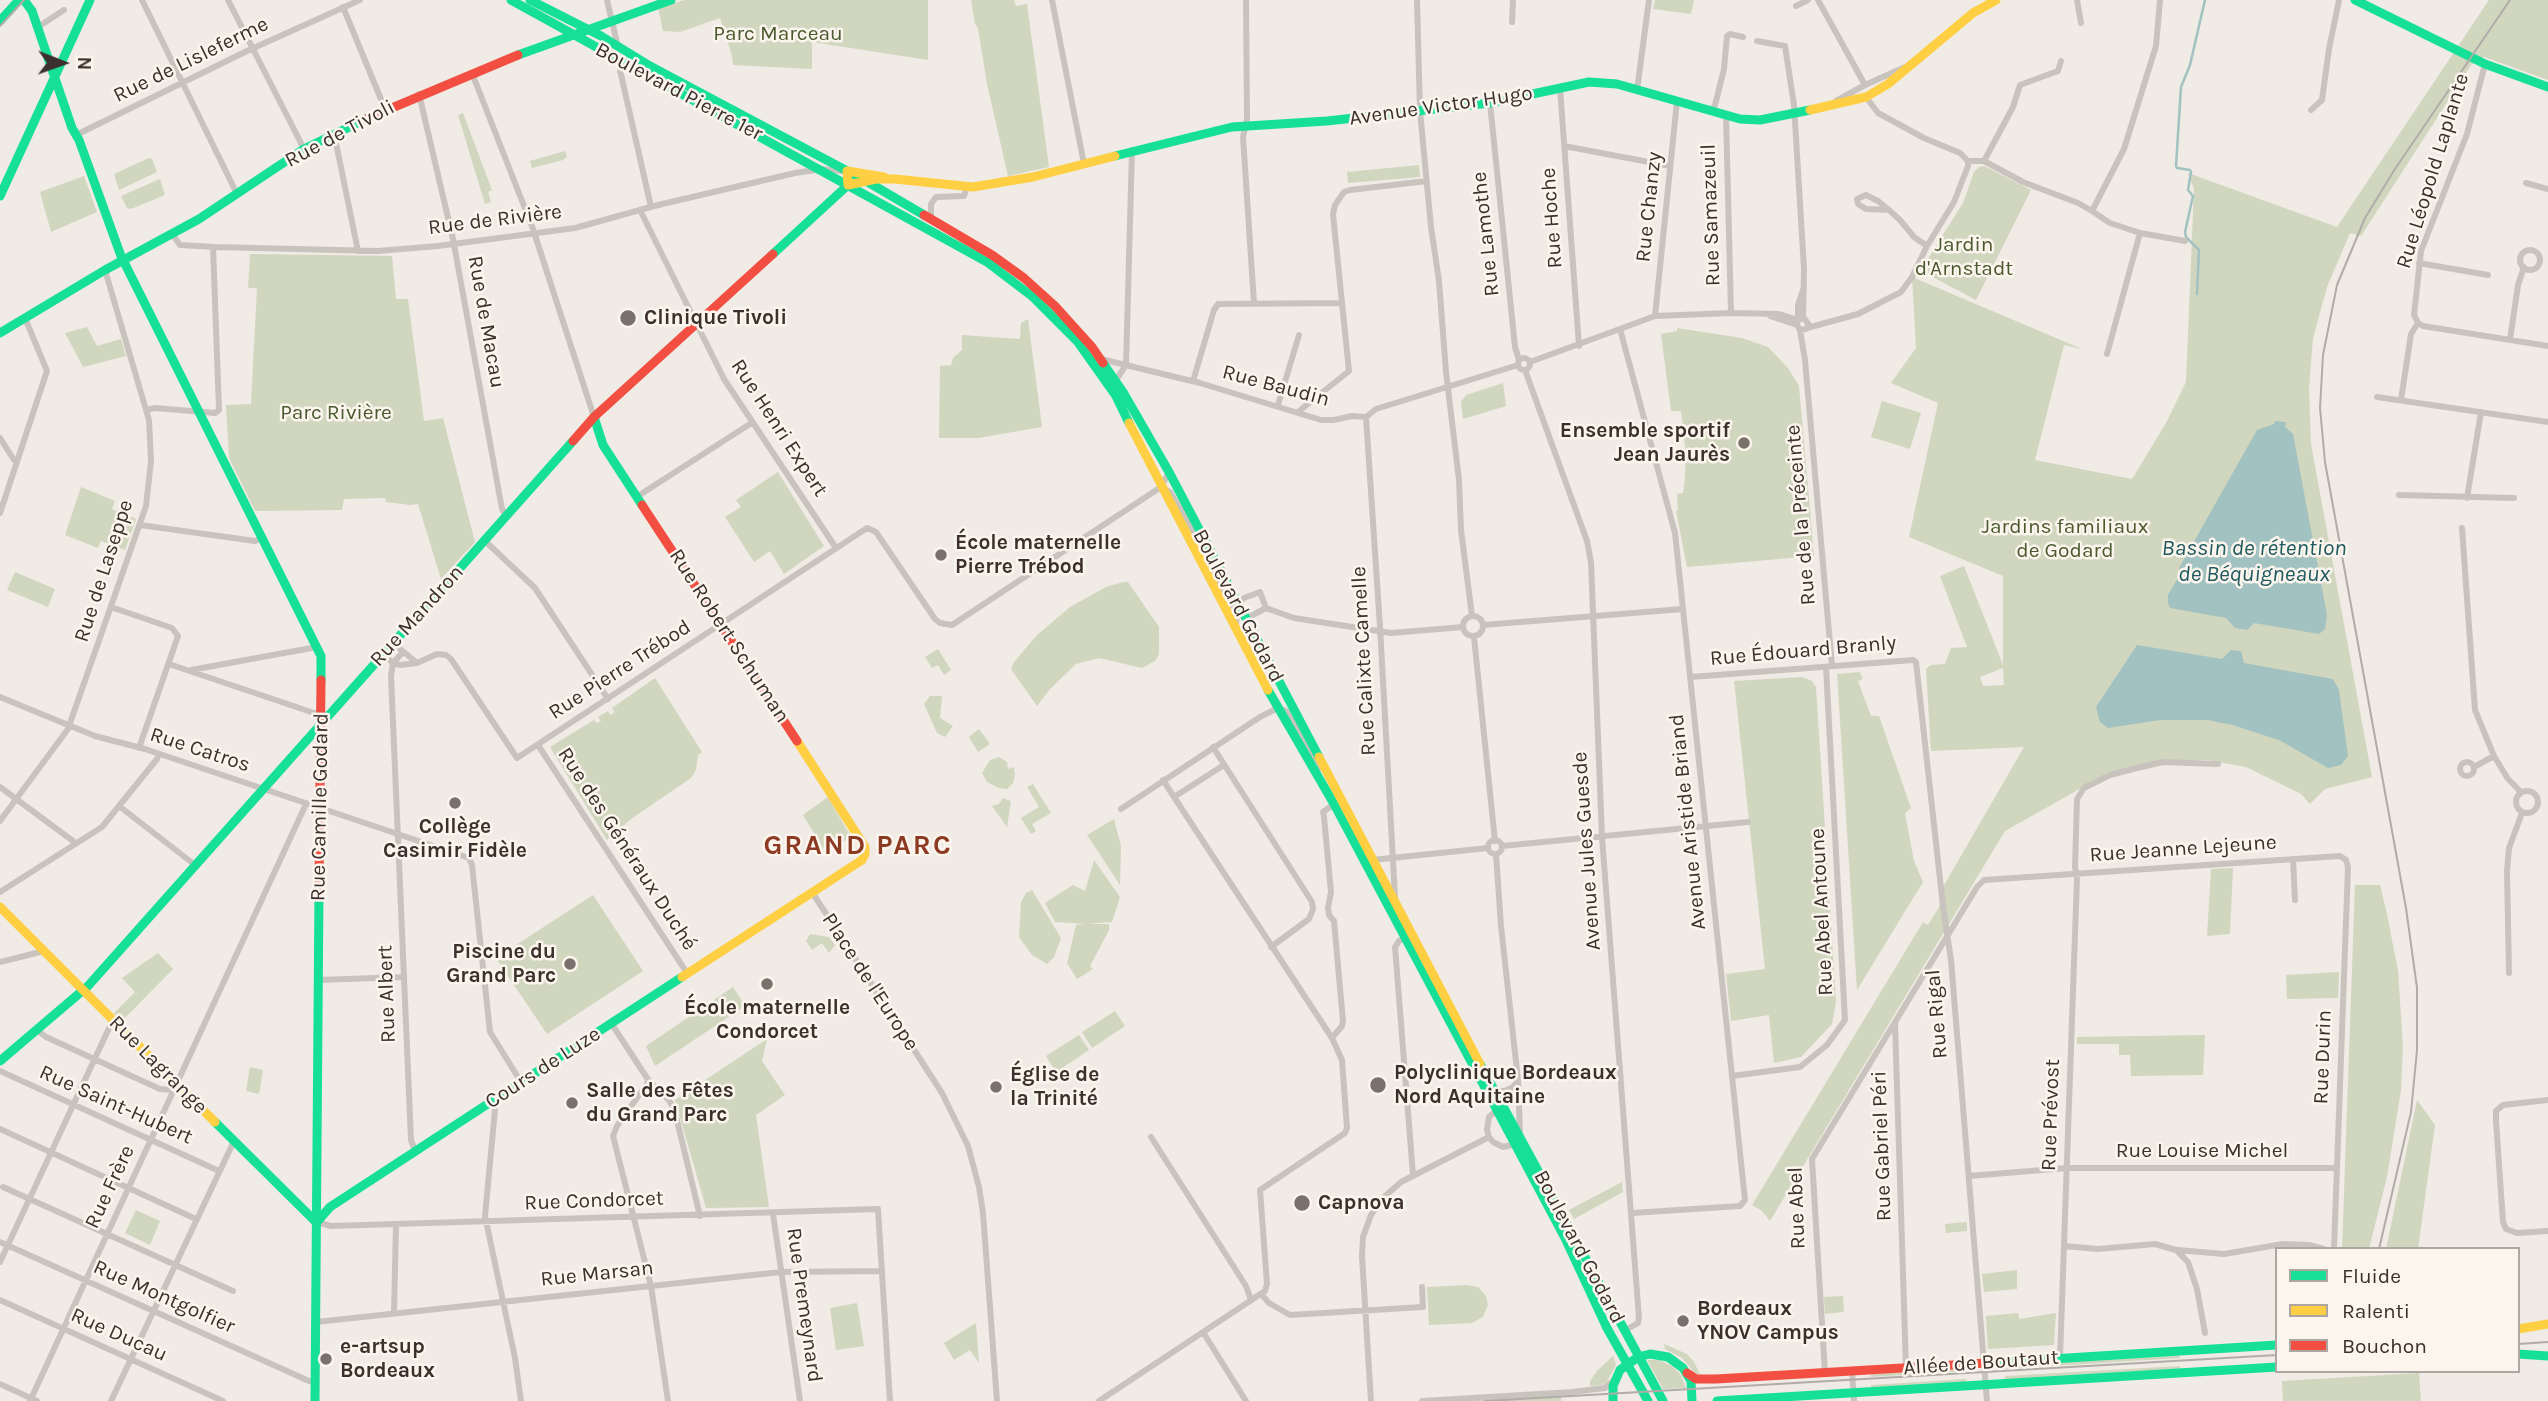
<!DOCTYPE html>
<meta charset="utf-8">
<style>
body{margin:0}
#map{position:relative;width:2548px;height:1401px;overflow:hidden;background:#f0ebe5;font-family:Karla,sans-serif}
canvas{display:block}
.legend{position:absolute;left:2275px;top:1247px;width:245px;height:126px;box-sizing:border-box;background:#fbf5ee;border:2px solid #aea6a0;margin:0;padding:9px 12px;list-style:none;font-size:21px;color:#3b302b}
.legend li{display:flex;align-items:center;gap:14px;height:35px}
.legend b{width:35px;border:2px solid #aea6a0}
.north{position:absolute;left:28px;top:28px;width:70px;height:70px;-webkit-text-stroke:5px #fbf5ee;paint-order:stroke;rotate:91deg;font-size:19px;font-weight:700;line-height:28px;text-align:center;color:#3b302b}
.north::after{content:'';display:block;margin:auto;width:24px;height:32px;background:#3b302b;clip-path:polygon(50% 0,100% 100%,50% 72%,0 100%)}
</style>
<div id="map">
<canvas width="2548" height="1401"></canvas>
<ul class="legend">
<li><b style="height:9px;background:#16e098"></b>Fluide</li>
<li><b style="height:9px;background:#ffcf43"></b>Ralenti</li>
<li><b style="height:9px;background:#f24e42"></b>Bouchon</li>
</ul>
<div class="north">N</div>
</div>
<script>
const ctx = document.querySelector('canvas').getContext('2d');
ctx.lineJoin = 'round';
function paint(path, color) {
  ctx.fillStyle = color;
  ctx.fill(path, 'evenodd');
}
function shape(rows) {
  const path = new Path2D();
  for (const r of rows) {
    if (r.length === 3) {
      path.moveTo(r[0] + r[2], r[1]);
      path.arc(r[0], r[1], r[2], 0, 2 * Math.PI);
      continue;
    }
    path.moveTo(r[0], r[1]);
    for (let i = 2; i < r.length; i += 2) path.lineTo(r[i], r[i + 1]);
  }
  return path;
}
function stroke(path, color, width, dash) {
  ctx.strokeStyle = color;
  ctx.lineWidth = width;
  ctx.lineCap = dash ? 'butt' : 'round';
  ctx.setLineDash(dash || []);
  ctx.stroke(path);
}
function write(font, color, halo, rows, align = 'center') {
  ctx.font = font + ' Karla,sans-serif';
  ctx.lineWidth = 5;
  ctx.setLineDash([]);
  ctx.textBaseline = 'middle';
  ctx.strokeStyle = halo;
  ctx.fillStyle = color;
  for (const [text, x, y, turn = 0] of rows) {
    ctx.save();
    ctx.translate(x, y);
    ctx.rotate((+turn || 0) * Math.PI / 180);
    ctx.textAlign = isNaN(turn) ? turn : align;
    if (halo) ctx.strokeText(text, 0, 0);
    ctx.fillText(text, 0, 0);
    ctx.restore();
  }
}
paint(shape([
 [685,0,928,0,928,60,812,42,812,69,733,65,732,56,720,18,680,32,663,31,658,7],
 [971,0,1014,0,1016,6,1027,4,1049,167,1008,176,987,84,978,28,975,24],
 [1655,0,1694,0,1691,14,1653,9],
 [2489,0,2548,0,2548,80,2484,57,2471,65,2361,236,2350,233,2327,287,2313,338,2309,388,2311,444,2372,777,2325,789,2310,804,2301,794,2246,767,2207,760,2156,762,2108,773,2005,831,1770,1221,1762,1211,1752,1205,1923,922,1928,925,1939,907,1943,887,2024,747,1931,751,1926,669,1931,665,1945,664,1951,648,1967,647,1940,576,1964,566,2003,665,2003,576,1909,537,1938,403,1891,383,1916,348,1912,277,2082,349,2064,345,2035,460,2132,479,2166,423,2186,382,2194,189,2188,173,2337,227],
 [2003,668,2004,685,1983,686,1980,677],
 [463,113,492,190,488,192,491,202,485,204,458,115],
 [565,151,567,157,563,160,532,168,530,161],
 [149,158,152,159,157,172,119,190,114,174],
 [1419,165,1420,177,1348,183,1347,172],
 [1984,166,2031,190,1976,300,1927,274,1924,271,1924,265,1963,203,1974,172,1979,167],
 [84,176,97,212,51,232,40,192],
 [160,179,165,195,131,209,127,208,121,196],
 [250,254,392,256,396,299,408,299,424,421,443,418,475,542,441,579,418,504,410,505,386,502,385,498,344,499,342,510,255,511,229,458,226,405,251,404,257,288,248,288],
 [1028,319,1042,427,978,438,939,438,940,366,951,365,953,358,962,350,962,335,1020,339,1021,323],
 [87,327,97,346,121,339,126,356,83,367,65,333],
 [1677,328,1742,338,1768,347,1788,368,1799,386,1814,556,1687,567,1676,511,1678,510,1677,494,1683,493,1685,477,1686,453,1681,411,1671,411,1661,334,1677,331],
 [1503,383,1506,406,1463,419,1461,402,1466,395],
 [1882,401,1921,413,1910,449,1871,437],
 [778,472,824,546,784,574,770,551,754,562,725,517,741,507,736,500],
 [81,487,115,501,112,509,136,519,125,550,101,541,98,548,65,535],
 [15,572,55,589,48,607,7,590],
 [1123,582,1128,582,1159,627,1159,654,1155,661,1142,668,1099,658,1076,664,1050,689,1037,706,1011,669,1014,662,1037,635,1070,607,1106,587],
 [938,649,951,670,944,675,938,665,932,668,925,657],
 [1860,672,1863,679,1858,681,1871,716,1879,716,1911,808,1905,813,1914,861,1923,882,1857,990,1837,674],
 [1802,677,1812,681,1816,687,1836,1002,1832,1024,1801,1057,1774,1063,1769,1015,1731,1021,1726,974,1765,969,1734,681],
 [655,678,702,752,698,755,696,770,691,778,631,819,607,840,550,747,594,720,597,723,601,721,598,717,608,711,610,715,615,712,612,708],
 [930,696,942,696,940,718,953,726,945,737,937,733,924,704],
 [979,729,990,744,978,752,969,737],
 [999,757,1007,762,1008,769,1014,767,1015,775,1013,783,1007,789,999,788,987,782,982,773,990,760],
 [1033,784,1051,813,1032,824,1036,831,1031,834,1021,818,1039,807,1027,787],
 [828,797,851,837,826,853,803,815],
 [1003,798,1011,801,1007,827,992,806,999,804],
 [1114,819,1121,846,1120,885,1087,835],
 [1094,860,1120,897,1112,922,1086,924,1109,924,1109,930,1090,966,1093,969,1077,979,1067,963,1076,925,1085,924,1055,922,1045,903,1073,885,1085,891],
 [2233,868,2230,934,2207,936,2211,869],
 [2355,885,2380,885,2387,914,2398,971,2403,1047,2401,1090,2387,1177,2369,1249,2342,1249],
 [1032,890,1061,938,1054,957,1047,964,1032,955,1019,937,1021,902,1026,893],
 [593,895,643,971,547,1034,496,958],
 [810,934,829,937,835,945,829,953,822,943,812,950,806,941],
 [158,953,173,969,122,1021,114,1013,135,992,122,978],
 [2339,972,2338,998,2287,999,2286,975],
 [733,987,745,1006,655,1066,646,1046],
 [1115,1011,1125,1026,1092,1048,1082,1032],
 [1079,1035,1089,1050,1056,1072,1046,1056],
 [2205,1035,2203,1075,2131,1076,2130,1055,2119,1055,2119,1044,2077,1044,2077,1037],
 [767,1039,762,1061,785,1095,756,1115,769,1207,706,1208,675,1100],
 [250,1067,263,1070,259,1094,246,1091],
 [2417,1100,2435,1125,2418,1249,2386,1249],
 [1622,1182,1623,1192,1574,1219,1569,1210],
 [136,1210,160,1221,150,1245,125,1233],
 [1967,1222,1967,1231,1946,1233,1945,1224],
 [2017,1270,2017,1289,1984,1292,1982,1274],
 [1467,1285,1478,1287,1486,1296,1488,1305,1483,1317,1472,1323,1429,1325,1427,1287],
 [1843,1296,1844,1312,1825,1314,1824,1297],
 [857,1303,864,1346,836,1350,830,1308],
 [2018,1313,2019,1319,2056,1313,2054,1345,1988,1349,1986,1316],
 [976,1323,979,1363,970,1350,954,1360,944,1343],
 [1664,1344,1687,1354,1694,1362,1701,1376,1695,1373,1682,1358,1665,1349],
 [2179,1355,2180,1358,2005,1369,2004,1366],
 [1613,1356,1616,1365,1607,1382,1603,1385,1590,1386,1590,1381,1597,1371],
 [1647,1360,1659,1360,1672,1366,1681,1375,1686,1388,1663,1389],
 [2180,1366,2180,1369,2005,1380,2005,1376],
 [1966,1368,1966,1371,1871,1377,1871,1374],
 [2419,1373,2421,1401,2283,1401,2282,1381],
 [1966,1379,1966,1382,1871,1388,1871,1385],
 [1561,1395,1561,1401,1459,1401]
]), '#d1d6bf');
paint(shape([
 [2275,421,2286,422,2285,427,2293,434,2327,615,2325,629,2319,634,2254,623,2247,630,2235,628,2226,618,2170,608,2168,603,2168,595,2182,571,2179,568,2257,430,2274,424],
 [2137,645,2222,659,2231,650,2241,651,2244,663,2333,679,2339,690,2348,756,2341,765,2328,768,2279,740,2232,725,2208,720,2160,720,2108,728,2100,722,2096,707]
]), '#a1c2c1');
stroke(shape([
 [2197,294,2199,250,2186,237,2185,232,2193,196,2188,190,2191,172,2190,170,2177,168,2176,166,2181,87,2190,65,2205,0]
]), '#a1c2c1', 2.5);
stroke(shape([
 [142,0,237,194],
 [228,0,304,149],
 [607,0,618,47],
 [1052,0,1084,164],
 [1246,0,1247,119,1243,137,1254,303],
 [1417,0,1420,111,1431,227,1439,281,1446,372,1459,480,1461,530,1472,616],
 [1818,0,1865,85],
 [2077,0,2081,23],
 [1796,6,1808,0],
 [343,7,385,109],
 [1512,22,1513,0],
 [38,27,64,10],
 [1757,41,1785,46,1794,105,1804,269,1803,318],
 [624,62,620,70,651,207],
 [2485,64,2467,134,2421,251,2414,315,2418,323,2423,326,2548,346],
 [472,73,533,229,594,417],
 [1560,88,1579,346],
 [1637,90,1649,0],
 [419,94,453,239,502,509,506,515],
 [1866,97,1878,113,1924,138,1960,153,1968,161],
 [1490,103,1515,347,1519,360],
 [1836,104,1836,101,1865,85,1905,67],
 [2311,110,2322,100,2329,49,2339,0],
 [1711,111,1715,105,1724,69,1727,36,1730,34,1743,37],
 [1726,115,1731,313],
 [331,134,336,143,358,251],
 [76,135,247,51,360,0],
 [1564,146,1670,166],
 [1968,161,1984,161,2023,182,2078,203,2092,211,2124,149,2156,46,2160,0],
 [1984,161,2013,107,2020,85,2058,71,2061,61],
 [2526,183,2548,189],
 [640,210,724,379,836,548],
 [1889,210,1866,209,1858,204,1857,199,1866,195,1878,201,1889,210,1900,220,1914,237,1927,246],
 [2092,211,2110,223,2140,233,2107,354],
 [931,219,931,204,936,197,964,196,967,187],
 [2140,233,2185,241],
 [172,234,180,245,215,247,378,251,438,246,575,228,658,205,795,173,822,169,841,171],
 [2530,260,10],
 [2419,263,2488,275],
 [1342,303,1333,214,1335,205,1344,192,1350,190,1427,181],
 [1655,316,1677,101],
 [1770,316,1797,325],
 [1807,328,1858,314,1901,292,1912,277,1927,246,1954,202,1968,166,1968,161],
 [1620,329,1675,533,1745,1200,1740,1206,1632,1213],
 [1800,330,1806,329,1809,325,1804,318,1798,320,1797,325,1800,330,1805,360,1832,666],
 [2510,340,2518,285,2524,267],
 [1524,364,6],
 [1101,359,1200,383,1321,420,1334,420,1352,416,1366,417,1376,409,1518,365],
 [1530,362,1655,316,1731,313,1779,314,1798,320,1798,305,1804,287],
 [1525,370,1587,541,1591,562,1602,837,1639,1318,1638,1323,1624,1331],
 [1116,380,1126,365,1132,150],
 [1193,381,1214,310,1218,304,1342,303,1349,371,1298,412],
 [2377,397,2548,422],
 [2401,400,2411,334,2418,323],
 [1278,405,1299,335],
 [146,410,155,408,215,413,219,410,213,247],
 [1366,417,1380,627,1395,897],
 [0,438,14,460,17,461],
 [1163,488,1170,492,1207,553],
 [2399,495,2514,498],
 [638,496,753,422],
 [2467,498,2481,412],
 [0,513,47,371,25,318],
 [140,525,255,541,262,538],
 [2462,528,2475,710,2494,756,2508,779,2521,792],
 [484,540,535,588,608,699],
 [1207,565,1231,604,1245,619,1266,608],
 [111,607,172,628,178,636,139,748],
 [1266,608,1294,618,1391,633,1463,627],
 [1473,626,10],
 [1236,625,1237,604,1244,598,1260,592,1266,608],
 [1483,625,1683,609],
 [1474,637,1495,841],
 [393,643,417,663],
 [403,652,393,663,391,676,411,1140,415,1151],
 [383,654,393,663,400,665,417,663,437,654,446,655,451,659,517,758,867,528,876,532,935,619,940,623,952,625,1161,487,1169,472],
 [169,664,314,713,323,713],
 [191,670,317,647],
 [1691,677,1913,660,1916,662,1943,906,1951,960,1987,1401],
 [0,697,95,736,145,749,469,858,472,865,490,1032,521,1082],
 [1278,708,1286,711,1320,768],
 [538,745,687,973],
 [1213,747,1312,902,1313,909,1309,919,1271,947],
 [2467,769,7],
 [2474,767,2494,756],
 [1163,780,1174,797,1224,765],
 [0,787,73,841,75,844],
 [2527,802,11],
 [119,806,195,865],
 [1121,809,1260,717,1278,708],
 [0,821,68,729,146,506,151,461,149,420,105,270],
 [1495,847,7],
 [1502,846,1748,822],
 [1496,854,1501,926,1518,1080,1520,1134],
 [2293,859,2295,900],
 [1372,860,1488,848],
 [0,892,102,827,157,759,159,754],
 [812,892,942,1093,968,1146,979,1187,983,1213,997,1401],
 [1405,938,1399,941,1395,947,1413,1175],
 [0,962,44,951],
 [2509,973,2507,871,2509,848,2522,813],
 [319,980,403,977],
 [611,1023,649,1081,668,1099,674,1108,700,1216],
 [1895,1024,1906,1368],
 [37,1030,46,1037,160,1089,174,1090],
 [1332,1038,1342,1026,1343,1021,1334,921,1329,915,1328,908,1331,892,1324,817,1323,812,1334,804],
 [0,1071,219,1171],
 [1732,1076,1800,1067,1827,1045,1845,1020,1826,667],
 [649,1081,617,1126,613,1136,651,1286,668,1401],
 [1495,1091,1505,1091,1513,1087,1518,1081],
 [493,1100,495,1110,485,1216,515,1358,521,1401],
 [2548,1100,2503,1105,2496,1111,2496,1121,2503,1222,2506,1229,2517,1233,2548,1231],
 [1497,1110,1489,1117,1487,1130,1489,1137,1493,1142,1503,1147,1516,1144],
 [0,1129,196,1219],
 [1151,1137,1246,1286,1251,1300],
 [1969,1176,2067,1168,2337,1168],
 [3,1187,233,1291],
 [773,1214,800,1401],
 [316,1222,331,1226,878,1209,890,1401],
 [0,1242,309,1381,315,1381],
 [2064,1246,2098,1249,2155,1244,2176,1250,2188,1262,2197,1289,2205,1333],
 [2178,1250,2224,1254,2283,1244,2309,1245,2324,1249],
 [0,1262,110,1026,116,1022],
 [1261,1294,1269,1303,1290,1315,1423,1307,1422,1287],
 [0,1300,223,1401],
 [394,1313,396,1224],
 [316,1322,781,1272,882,1271],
 [1203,1332,1246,1401],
 [2060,1358,2077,878,2075,867,2077,799,2084,788,2110,775,2137,768,2163,762,2218,764],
 [1852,1371,1854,1401],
 [1825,1373,1812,1159,1977,887,1984,880,2340,856,2346,860,2348,867,2334,1249],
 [0,1384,37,1401],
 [30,1401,306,804],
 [111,1401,234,1141],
 [1099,1401,1265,1291,1267,1284,1260,1190,1345,1133,1347,1128,1342,1060,1332,1038,1174,797],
 [1371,1401,1362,1256,1363,1237,1371,1215,1384,1197,1401,1182,1489,1137],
 [1422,1401,1572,1392,1605,1388,1614,1380]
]), '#c9c3be', 6);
stroke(shape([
 [24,0,32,11,72,128,79,140,121,256,321,656,321,680],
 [511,0,987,262,1033,297,1077,341,1116,396,1129,423],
 [530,0,601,36,650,66,866,181,924,215],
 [2355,0,2485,64,2548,87],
 [0,21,19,0],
 [518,55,671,0],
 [1115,156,1232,127,1327,121,1490,103,1589,82,1617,84,1740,119,1760,120,1810,110],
 [0,196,90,0],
 [773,254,848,185],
 [0,333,105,270,199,219,304,149,368,118],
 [1103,363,1123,392,1169,472,1319,757],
 [594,417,603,445,642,505],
 [1268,690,1334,804,1566,1240,1607,1328,1648,1401],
 [0,1061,88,986,573,441],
 [1480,1064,1663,1401],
 [215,1122,316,1222],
 [317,1222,330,1207,682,977],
 [2518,1354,2548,1356],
 [1987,1363,2277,1345],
 [315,1401,319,891],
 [1613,1401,1613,1386,1620,1370,1638,1357,1650,1354,1668,1357,1683,1368,1691,1381,1692,1401],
 [1717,1401,2277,1367]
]), '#16e098', 9);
stroke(shape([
 [1810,110,1866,97,1888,84,1973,13,1996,0],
 [848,185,876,179,895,179,973,187,1033,177,1115,156],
 [848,185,847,171,884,177],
 [1129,423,1268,690],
 [1319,757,1480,1064],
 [0,907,215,1122],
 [682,977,862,860,865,854,865,847,797,741],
 [2518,1329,2548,1324]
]), '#ffcf43', 9);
stroke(shape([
 [368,118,518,55],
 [924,215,992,255,1024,278,1055,306,1092,347,1103,363],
 [573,441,594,417,773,254],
 [642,505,797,741],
 [319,891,321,680],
 [1687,1373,1696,1379,1716,1379,1987,1363]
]), '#f24e42', 9);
stroke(shape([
 [0,26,24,0],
 [2379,1249,2411,1112,2417,1050,2417,988,2406,908,2325,462,2320,408,2323,355,2337,285,2365,218,2395,169,2510,0],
 [2518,1344,2548,1342],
 [1485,1401,2277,1355]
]), '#b1aca8', 2);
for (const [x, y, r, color] of [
 [628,318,9,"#7a716c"],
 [1744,443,7,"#7a716c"],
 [941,555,7,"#7a716c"],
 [455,803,7,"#7a716c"],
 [570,964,7,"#7a716c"],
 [767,984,7,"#7a716c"],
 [1378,1085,9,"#7a716c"],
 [996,1087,7,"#7a716c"],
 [572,1103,7,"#7a716c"],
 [1302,1203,9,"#7a716c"],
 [1683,1321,7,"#7a716c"],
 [326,1359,7,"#7a716c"]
]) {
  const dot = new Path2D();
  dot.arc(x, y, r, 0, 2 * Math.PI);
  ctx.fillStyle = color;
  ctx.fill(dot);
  stroke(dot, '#fbf5ee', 2.5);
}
write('21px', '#4a5a2e', '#fbf5ee', [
 ["Parc Marceau",778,34],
 ["Jardin",1964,245],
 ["d'Arnstadt",1964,269],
 ["Parc Rivière",336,413],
 ["Jardins familiaux",2065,527],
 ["de Godard",2065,551]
]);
write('21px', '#3b302b', '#fbf5ee', [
 ["Rue de Lisleferme",191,60,-26],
 ["Boulevard Pierre 1er",679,92,28],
 ["Avenue Victor Hugo",1441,106,-8],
 ["Rue de Tivoli",340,134,-28],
 ["Rue Léopold Laplante",2433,171,-73],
 ["Rue Chanzy",1649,207,-84],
 ["Rue Samazeuil",1711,215,-92],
 ["Rue Hoche",1552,218,-94],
 ["Rue de Rivière",495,220,-7],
 ["Rue Lamothe",1486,234,-96],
 ["Rue de Macau",486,322,80],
 ["Rue Baudin",1276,386,15],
 ["Rue Henri Expert",779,428,57],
 ["Rue de la Préceinte",1801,515,-95],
 ["Rue de Laseppe",104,571,-72],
 ["Boulevard Godard",1238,606,62],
 ["Rue Mandron",417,616,-48],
 ["Rue Robert Schuman",729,636,57],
 ["Rue Édouard Branly",1803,651,-5],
 ["Rue Calixte Camelle",1364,661,-93],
 ["Rue Pierre Trébod",620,670,-33],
 ["Rue Catros",200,750,18],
 ["Rue Camille Godard",320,807,-89],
 ["Avenue Aristide Briand",1688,822,-96],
 ["Rue des Généraux Duché",627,849,57],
 ["Rue Jeanne Lejeune",2183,849,-4],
 ["Avenue Jules Guesde",1587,851,-94],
 ["Rue Abel Antoune",1822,912,-93],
 ["Place de l'Europe",870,982,57],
 ["Rue Albert",387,994,-92],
 ["Rue Rigal",1937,1014,-95],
 ["Rue Durin",2323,1057,-88],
 ["Rue Lagrange",158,1065,45],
 ["Cours de Luze",543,1068,-33],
 ["Rue Saint-Hubert",116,1105,24],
 ["Rue Prévost",2051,1115,-88],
 ["Rue Gabriel Péri",1882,1146,-92],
 ["Rue Louise Michel",2202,1151],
 ["Rue Frère",110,1187,-65],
 ["Rue Condorcet",594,1201,-2],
 ["Rue Abel",1797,1208,-92],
 ["Boulevard Godard",1579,1247,62],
 ["Rue Marsan",597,1274,-6],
 ["Rue Montgolfier",164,1297,24],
 ["Rue Premeynard",804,1305,82],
 ["Rue Ducau",119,1335,24],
 ["Allée de Boutaut",1981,1363,-4]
]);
write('bold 21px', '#3b302b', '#fbf5ee', [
 ["Clinique Tivoli",644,318],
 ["Ensemble sportif",1730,431,"right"],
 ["Jean Jaurès",1730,455,"right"],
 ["École maternelle",955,543],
 ["Pierre Trébod",955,567],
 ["Collège",455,827,"center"],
 ["Casimir Fidèle",455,851,"center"],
 ["Piscine du",556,952,"right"],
 ["Grand Parc",556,976,"right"],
 ["École maternelle",767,1008,"center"],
 ["Condorcet",767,1032,"center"],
 ["Polyclinique Bordeaux",1394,1073],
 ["Nord Aquitaine",1394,1097],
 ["Église de",1010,1075],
 ["la Trinité",1010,1099],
 ["Salle des Fêtes",586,1091],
 ["du Grand Parc",586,1115],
 ["Capnova",1318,1203],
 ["Bordeaux",1697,1309],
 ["YNOV Campus",1697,1333],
 ["e-artsup",340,1347],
 ["Bordeaux",340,1371]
], 'left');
write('italic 23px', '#1f5a5e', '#fbf5ee', [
 ["Bassin de rétention",2254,548],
 ["de Béquigneaux",2254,574]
]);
ctx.letterSpacing = '2px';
write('bold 28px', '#8c3b22', '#fbf5ee', [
 ["GRAND PARC",858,846]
]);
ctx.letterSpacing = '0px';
</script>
